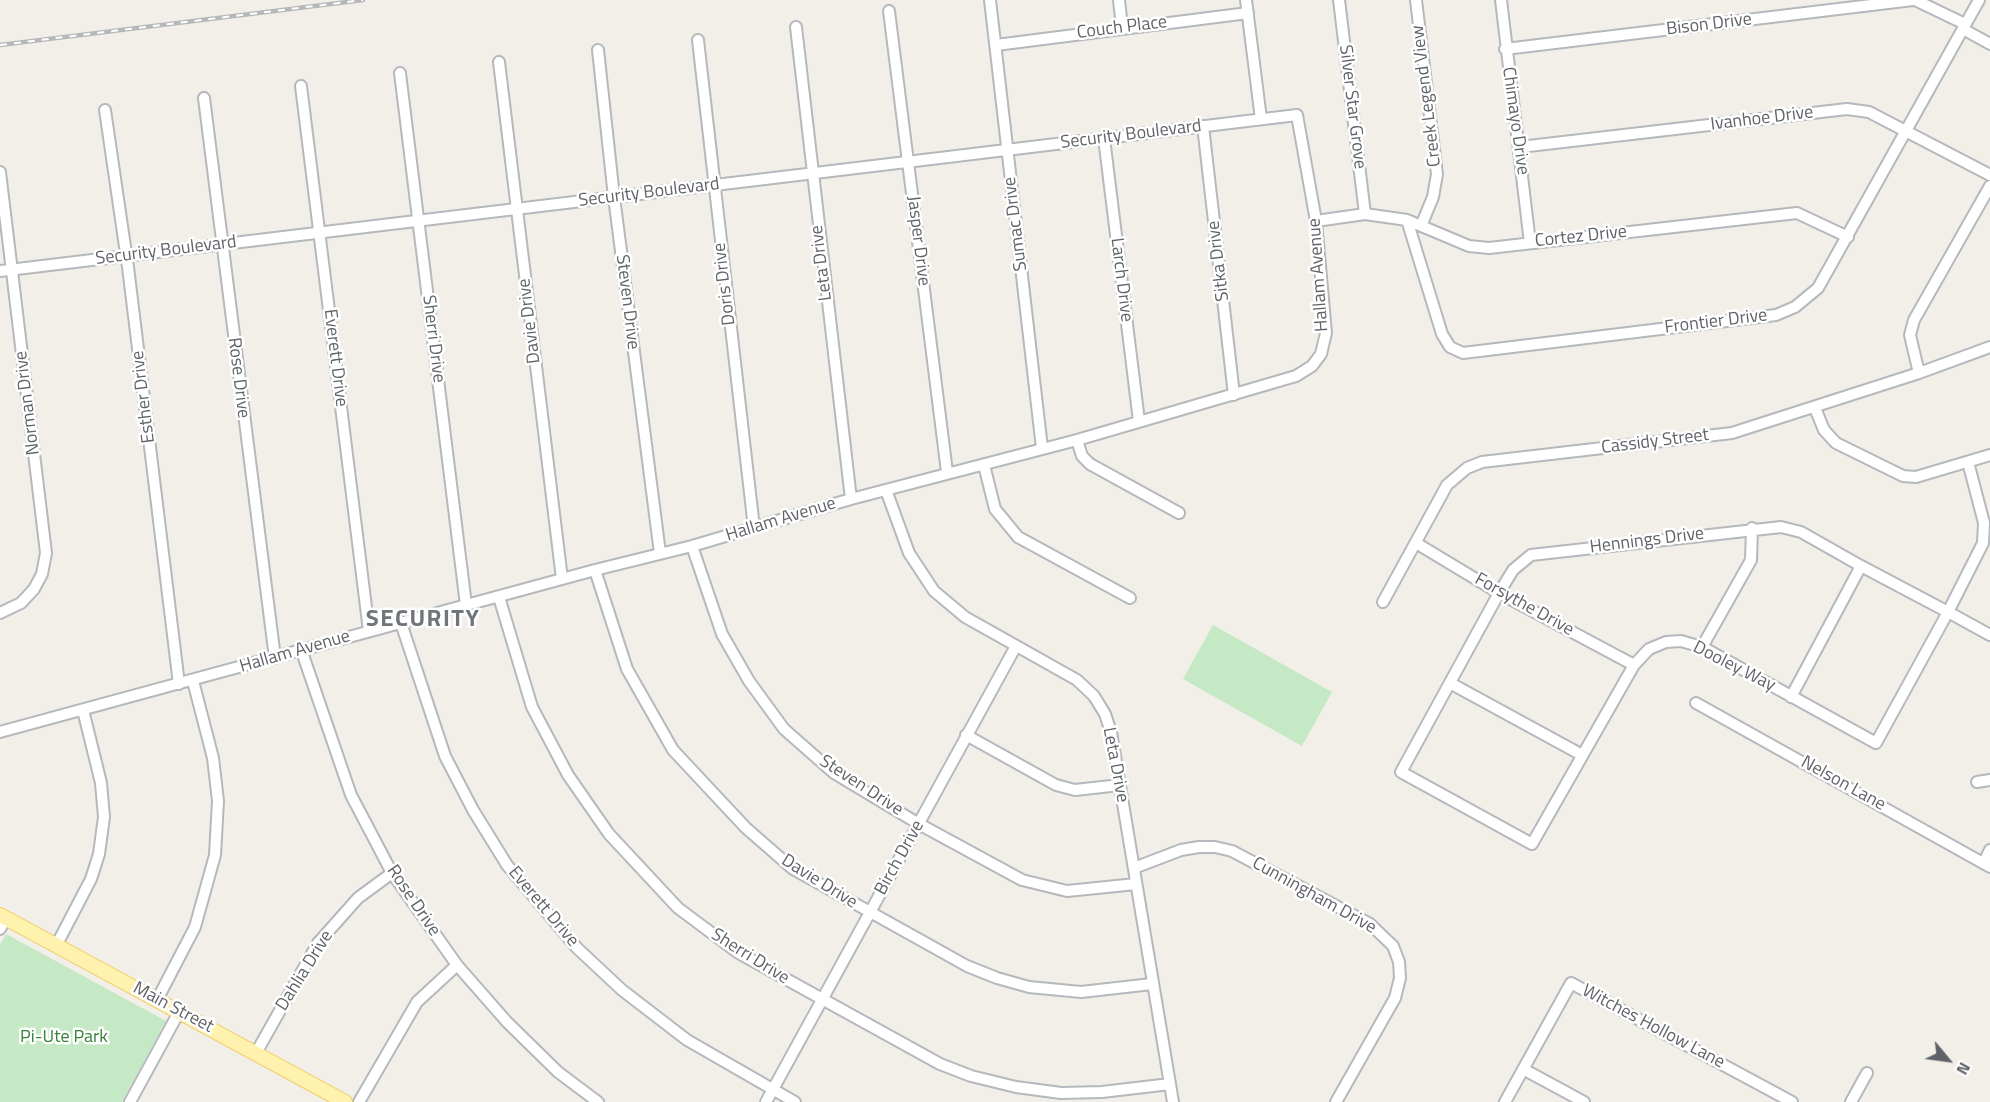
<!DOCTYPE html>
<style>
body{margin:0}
#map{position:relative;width:1990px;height:1102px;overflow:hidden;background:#f1efe8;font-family:"Titillium Web",sans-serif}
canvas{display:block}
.north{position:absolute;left:1918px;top:1030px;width:60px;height:60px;-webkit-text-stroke:4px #fff;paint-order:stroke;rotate:119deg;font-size:16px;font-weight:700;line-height:24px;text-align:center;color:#5f6368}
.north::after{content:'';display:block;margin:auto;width:21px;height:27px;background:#5f6368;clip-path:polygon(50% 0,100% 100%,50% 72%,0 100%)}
</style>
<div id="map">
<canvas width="1990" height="1102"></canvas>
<div class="north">N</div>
</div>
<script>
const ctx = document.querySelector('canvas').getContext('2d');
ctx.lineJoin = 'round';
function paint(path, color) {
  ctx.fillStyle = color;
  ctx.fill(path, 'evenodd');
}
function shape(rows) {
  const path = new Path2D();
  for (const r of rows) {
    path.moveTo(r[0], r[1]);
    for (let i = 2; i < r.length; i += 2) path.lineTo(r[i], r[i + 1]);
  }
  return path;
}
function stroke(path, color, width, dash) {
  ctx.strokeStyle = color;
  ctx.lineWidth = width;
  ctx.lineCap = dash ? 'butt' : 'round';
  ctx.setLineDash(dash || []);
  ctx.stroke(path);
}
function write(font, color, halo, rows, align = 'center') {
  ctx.font = font + ' "Titillium Web",sans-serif';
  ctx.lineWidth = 5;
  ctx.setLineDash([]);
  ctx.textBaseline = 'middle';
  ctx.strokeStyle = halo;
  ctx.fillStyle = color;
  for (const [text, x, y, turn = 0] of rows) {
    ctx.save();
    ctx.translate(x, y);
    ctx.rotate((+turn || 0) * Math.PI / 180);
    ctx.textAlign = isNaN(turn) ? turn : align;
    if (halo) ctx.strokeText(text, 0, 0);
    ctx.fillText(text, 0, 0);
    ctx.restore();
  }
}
paint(shape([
 [1213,625,1332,692,1302,746,1183,679],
 [6,934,166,1021,122,1102,0,1102,0,945]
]), '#c5e8c5');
const minor = shape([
 [990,0,1042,448],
 [1119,0,1122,27],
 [1246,0,1261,119],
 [1339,0,1365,214],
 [1416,0,1437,174,1433,197,1421,226],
 [1501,0,1530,243],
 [1915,0,1965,24],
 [889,11,947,472],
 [796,27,851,499],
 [1963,29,1990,44],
 [698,40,754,528],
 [996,45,1248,13],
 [1505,49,1913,0],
 [598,50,614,197,660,553],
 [499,62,562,579],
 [400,73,466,605],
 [301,86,369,631],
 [204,98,275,658],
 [105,110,128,267,179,684],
 [1203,126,1234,395],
 [1104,138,1139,421],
 [1520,147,1847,109,1869,112,1990,175],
 [0,172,46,553,42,574,34,589,21,603,0,613],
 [1407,220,1442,334,1450,347,1463,353,1776,315,1795,307,1818,288,1979,0],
 [1316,221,1365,214,1407,220,1469,246,1489,248,1797,213,1848,237],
 [0,271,1297,115,1316,221,1326,333,1321,354,1312,366,1296,376,1077,440,851,499,692,546,595,570,0,732],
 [1919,373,1910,335,1914,320,1990,186],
 [1815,408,1824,430,1836,443,1903,476,1916,477,1990,455],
 [1077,440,1082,456,1090,464,1179,513],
 [1968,462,1984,523,1983,543,1948,612,1876,743,1702,647,1681,641,1666,642,1649,649,1634,665,1532,844,1401,772,1499,593,1513,570,1531,555,1781,527,1801,532,1861,566,1948,612,1990,635],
 [984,465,995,509,1018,537,1130,598],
 [886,490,909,553,934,591,965,617,1077,680,1094,696,1105,714,1111,732,1173,1102],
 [1416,543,1499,593,1634,665],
 [692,546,722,634,749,681,784,729,834,773,919,824,1022,880,1067,891,1136,884],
 [595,570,627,669,673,750,746,828,793,869,967,966,997,978,1029,987,1081,992,1152,984],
 [499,597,532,707,568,775,609,834,678,908,737,952,940,1064,971,1076,1016,1087,1061,1093,1102,1092,1170,1084],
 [1383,602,1447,485,1467,468,1482,462,1732,433,1919,373,1990,347],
 [401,623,445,756,473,810,507,865,577,948,622,990,687,1040,795,1102],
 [1702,647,1751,560,1752,528],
 [302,652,351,795,392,873,457,965,507,1022,558,1072,598,1102],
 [1450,683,1582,755],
 [1791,697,1861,566],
 [1696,703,1990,867],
 [966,735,1056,785,1075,790,1120,785],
 [1977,782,1990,780],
 [1984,862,1990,850],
 [1134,868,1181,850,1199,847,1215,847,1232,851,1370,924,1393,946,1399,962,1400,978,1395,998,1336,1102],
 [0,929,6,919],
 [56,946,91,879,99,854,104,817,101,783,83,710],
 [157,1000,195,927,215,855,218,801,213,758,193,681],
 [256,1053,318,943,358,898,392,873],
 [1523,1069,1584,1102],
 [130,1102,179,1012],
 [359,1102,417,1002,457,965],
 [766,1102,1016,646],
 [1505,1102,1571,983,1792,1102],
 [1851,1102,1867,1073]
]);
const major = shape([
 [0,915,345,1102]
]);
stroke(minor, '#b5b8bc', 14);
stroke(major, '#f2c960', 16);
stroke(minor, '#fff', 10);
stroke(major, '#fff2af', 14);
const rail = shape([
 [0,45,363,0]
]);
stroke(rail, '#b6b7b8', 4.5);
stroke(rail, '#fff', 2, [7]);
write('18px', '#5f6368', '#fff', [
 ["Bison Drive",1709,25,-7],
 ["Couch Place",1122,28,-7],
 ["Creek Legend View",1427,96,-97],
 ["Silver Star Grove",1352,107,83],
 ["Ivanhoe Drive",1762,119,-7],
 ["Chimayo Drive",1515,121,82],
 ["Security Boulevard",1131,135,-7],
 ["Security Boulevard",649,193,-7],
 ["Sumac Drive",1016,224,-97],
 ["Cortez Drive",1581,237,-6],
 ["Jasper Drive",918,241,83],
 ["Security Boulevard",166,251,-7],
 ["Sitka Drive",1219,261,-97],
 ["Leta Drive",822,263,-97],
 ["Hallam Avenue",1319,275,-94],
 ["Larch Drive",1121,280,83],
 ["Doris Drive",725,284,-97],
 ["Steven Drive",627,302,83],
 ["Davie Drive",530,321,-97],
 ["Frontier Drive",1716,322,-7],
 ["Sherri Drive",433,339,83],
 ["Everett Drive",335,358,83],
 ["Rose Drive",238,378,83],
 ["Esther Drive",144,397,-97],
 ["Norman Drive",28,403,-97],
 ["Cassidy Street",1655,442,-7],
 ["Hallam Avenue",781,520,-17],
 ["Hennings Drive",1647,541,-7],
 ["Forsythe Drive",1524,605,29],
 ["Hallam Avenue",295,652,-16],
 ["Dooley Way",1734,667,27],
 ["Leta Drive",1115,765,79],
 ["Nelson Lane",1843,784,29],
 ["Steven Drive",861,786,33],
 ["Birch Drive",900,858,-61],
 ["Davie Drive",819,882,32],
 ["Cunningham Drive",1314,896,29],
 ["Rose Drive",413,901,56],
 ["Everett Drive",543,907,50],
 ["Sherri Drive",750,957,32],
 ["Dahlia Drive",305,971,-58],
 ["Main Street",173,1008,28],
 ["Witches Hollow Lane",1653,1027,28]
]);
write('18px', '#348238', '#fff', [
 ["Pi-Ute Park",64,1038]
]);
ctx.letterSpacing = '1.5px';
write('bold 24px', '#70757a', '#fff', [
 ["SECURITY",423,620]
]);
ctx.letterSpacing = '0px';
</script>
